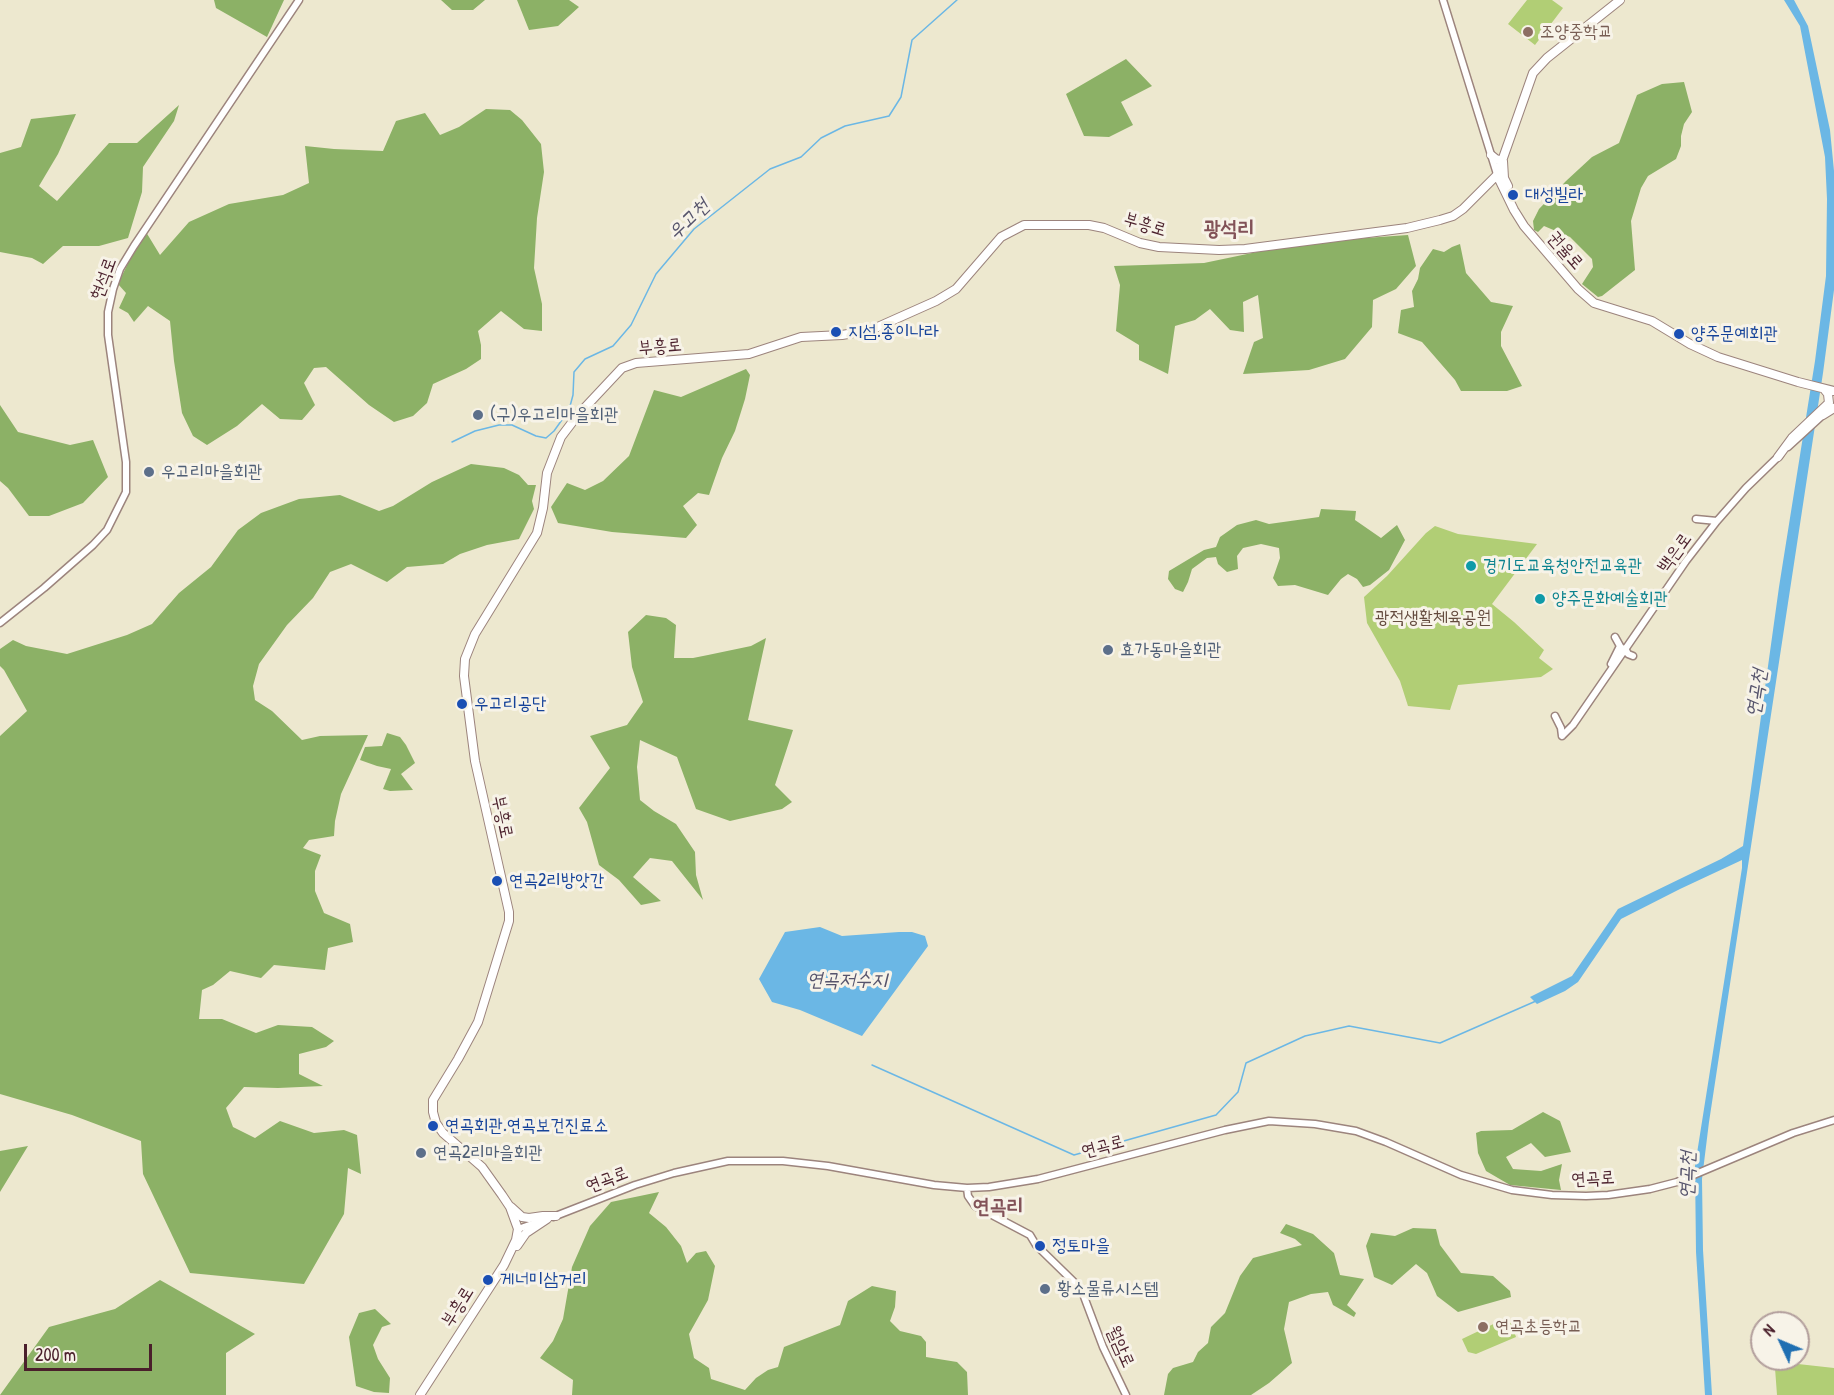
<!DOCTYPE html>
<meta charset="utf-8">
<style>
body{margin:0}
#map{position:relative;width:1834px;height:1395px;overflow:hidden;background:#ede8cf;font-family:"Patrick Hand",sans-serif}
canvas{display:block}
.north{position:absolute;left:1750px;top:1311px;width:60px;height:60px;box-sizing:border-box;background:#f7f3e8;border:2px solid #b29e9c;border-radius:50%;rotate:314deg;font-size:16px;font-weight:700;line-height:24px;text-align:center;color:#4a1f2b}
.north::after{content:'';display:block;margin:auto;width:21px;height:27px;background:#1f6fb2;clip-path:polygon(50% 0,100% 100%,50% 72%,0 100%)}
.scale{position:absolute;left:24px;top:1344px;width:128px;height:27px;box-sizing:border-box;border:3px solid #4a1f2b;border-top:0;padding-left:8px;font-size:18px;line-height:21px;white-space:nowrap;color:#4a1f2b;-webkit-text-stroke:4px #f7f3e8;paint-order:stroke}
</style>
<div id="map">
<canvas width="1834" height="1395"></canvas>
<div class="north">N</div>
<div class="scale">200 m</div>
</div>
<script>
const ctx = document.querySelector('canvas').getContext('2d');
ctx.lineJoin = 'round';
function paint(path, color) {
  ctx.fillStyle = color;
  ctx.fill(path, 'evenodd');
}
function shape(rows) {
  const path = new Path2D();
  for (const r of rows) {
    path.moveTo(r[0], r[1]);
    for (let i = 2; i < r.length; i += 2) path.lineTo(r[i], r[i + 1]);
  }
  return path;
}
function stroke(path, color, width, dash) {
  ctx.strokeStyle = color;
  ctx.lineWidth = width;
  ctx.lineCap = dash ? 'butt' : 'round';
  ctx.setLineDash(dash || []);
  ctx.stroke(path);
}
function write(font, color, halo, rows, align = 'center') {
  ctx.font = font + ' "Patrick Hand","Poor Story",sans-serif';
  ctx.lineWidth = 6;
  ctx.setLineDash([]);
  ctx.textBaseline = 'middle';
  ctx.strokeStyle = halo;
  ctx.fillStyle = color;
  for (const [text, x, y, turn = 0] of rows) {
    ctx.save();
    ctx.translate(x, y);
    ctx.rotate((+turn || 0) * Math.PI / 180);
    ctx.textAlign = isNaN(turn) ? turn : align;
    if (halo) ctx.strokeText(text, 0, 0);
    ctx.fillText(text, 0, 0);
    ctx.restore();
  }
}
paint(shape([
 [1527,0,1552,0,1563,8,1535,45,1508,24],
 [1435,526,1458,534,1537,544,1492,604,1514,622,1544,650,1539,658,1553,669,1541,677,1458,685,1450,710,1408,706,1400,681,1367,623,1364,597,1387,576,1426,533],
 [1504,1319,1511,1323,1516,1337,1476,1354,1468,1352,1462,1339],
 [1789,1363,1834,1368,1834,1395,1777,1395,1775,1368]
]), '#b1ce75');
paint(shape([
 [214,0,284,0,267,37,216,8],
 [441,0,485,0,473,10,452,10],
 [517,0,569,0,579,7,558,26,529,30],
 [1126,59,1152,86,1121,102,1133,125,1109,137,1084,136,1066,94],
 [1684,82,1692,112,1684,124,1681,136,1681,146,1676,159,1648,176,1641,188,1631,221,1635,270,1602,296,1598,297,1582,284,1593,267,1592,259,1570,237,1544,226,1538,232,1534,230,1533,221,1539,209,1566,181,1592,157,1619,143,1637,95,1662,84],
 [179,105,174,121,143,167,142,192,128,238,99,246,63,246,43,264,32,258,0,252,0,153,21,147,31,119,76,114,58,154,39,186,57,201,109,143,137,143],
 [486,109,510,110,522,120,541,144,544,172,537,218,534,268,542,304,542,331,524,329,501,311,478,331,481,345,481,359,466,369,433,384,427,403,413,416,394,422,369,405,326,367,314,368,304,383,315,405,302,420,280,419,262,404,237,426,207,445,193,436,182,413,174,361,170,321,148,306,134,322,128,313,119,308,126,293,118,284,130,259,146,232,160,255,189,222,229,204,283,195,309,183,305,146,334,149,383,151,396,121,425,113,440,135,459,127],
 [1408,235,1416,266,1396,289,1373,300,1372,327,1345,359,1309,370,1243,374,1254,342,1263,338,1258,295,1243,302,1244,332,1230,330,1210,309,1195,320,1175,326,1168,374,1139,360,1139,345,1116,331,1120,285,1114,266,1204,263,1271,249,1337,240],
 [1460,244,1466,273,1491,302,1513,306,1501,332,1501,346,1522,386,1507,391,1461,391,1455,380,1422,342,1398,333,1401,310,1414,307,1412,291,1418,279,1420,268,1433,249,1444,252,1452,247],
 [746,369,750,375,745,399,735,431,722,458,709,495,698,493,683,506,697,525,686,538,612,532,558,523,551,507,567,483,585,490,603,481,629,456,654,390,681,397],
 [0,405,18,432,70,445,93,440,108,477,83,503,49,516,29,516,8,488,0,481],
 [471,464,504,468,519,475,528,485,536,485,532,501,534,509,519,539,487,545,460,554,443,564,407,567,387,582,351,564,330,572,313,598,287,625,259,664,253,686,255,700,272,711,302,740,320,736,368,735,341,794,335,821,334,836,309,840,303,848,321,855,315,871,315,891,324,913,350,924,353,942,328,948,325,970,274,965,261,978,230,971,213,985,202,990,199,1019,222,1019,256,1033,278,1025,312,1027,334,1041,326,1047,299,1054,299,1074,323,1086,278,1088,244,1087,226,1108,233,1127,255,1138,280,1121,314,1133,344,1130,357,1135,361,1174,348,1168,344,1214,304,1284,190,1273,143,1174,141,1141,72,1115,0,1094,0,736,27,711,4,670,0,666,0,649,13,640,26,646,67,654,127,635,152,624,179,593,211,567,238,530,261,513,299,499,340,495,379,511,393,506,432,482],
 [1321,509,1356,511,1355,520,1381,538,1397,525,1405,540,1389,570,1370,585,1363,587,1357,579,1348,574,1341,579,1328,595,1295,585,1278,586,1273,578,1280,558,1279,548,1261,544,1243,548,1237,556,1238,569,1227,572,1218,564,1216,557,1207,558,1192,569,1188,582,1183,592,1175,589,1168,579,1169,571,1204,550,1216,547,1220,537,1237,525,1256,520,1269,524,1319,517],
 [646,615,666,618,676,625,674,658,693,658,708,655,751,646,766,638,748,720,793,730,775,785,792,802,782,809,730,821,696,809,677,757,640,740,637,767,640,800,654,811,676,824,695,852,696,875,703,900,672,861,650,858,633,877,661,901,641,905,619,880,599,865,587,822,579,808,610,768,590,736,627,725,643,702,632,667,628,632],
 [387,733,400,737,406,745,415,763,401,774,413,790,390,791,383,789,391,769,377,766,360,760,365,747,382,746],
 [1543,1112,1560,1121,1571,1152,1545,1157,1531,1143,1506,1157,1513,1169,1541,1171,1562,1164,1559,1180,1561,1190,1510,1185,1486,1171,1478,1153,1476,1133,1481,1131,1512,1130],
 [28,1146,0,1192,0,1151],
 [659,1192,649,1213,666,1227,681,1246,687,1263,696,1253,706,1251,715,1266,708,1300,689,1334,694,1358,709,1368,711,1379,745,1390,756,1378,768,1370,778,1367,784,1347,840,1325,848,1301,872,1286,896,1291,895,1307,890,1321,900,1331,921,1336,926,1342,926,1357,957,1362,967,1372,968,1395,572,1395,573,1380,540,1358,553,1341,563,1319,572,1267,590,1226,611,1202],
 [1286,1224,1313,1234,1334,1253,1340,1275,1364,1279,1347,1305,1356,1313,1354,1317,1333,1305,1328,1292,1311,1294,1289,1302,1284,1329,1292,1363,1269,1383,1251,1395,1164,1395,1168,1374,1173,1368,1193,1362,1198,1352,1208,1343,1211,1327,1225,1313,1240,1276,1253,1258,1302,1245,1295,1239,1280,1233],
 [1413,1228,1436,1229,1440,1245,1461,1273,1493,1276,1510,1291,1511,1297,1458,1312,1437,1296,1427,1273,1416,1264,1392,1285,1374,1277,1366,1246,1371,1233,1395,1236],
 [160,1280,255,1334,226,1353,226,1395,0,1395,49,1327,115,1309],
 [375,1309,391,1324,382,1327,373,1345,378,1359,390,1378,389,1393,374,1392,356,1386,349,1337,359,1313]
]), '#8cb166');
paint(shape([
 [1784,0,1794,0,1808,26,1830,130,1834,171,1834,290,1823,373,1709,1122,1702,1179,1703,1250,1712,1395,1705,1395,1696,1252,1695,1166,1742,868,1742,860,1680,889,1621,919,1578,982,1565,991,1537,1004,1530,997,1572,976,1618,909,1721,859,1743,846,1779,587,1815,361,1826,276,1827,199,1825,157,1800,26],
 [820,927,842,936,899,932,912,932,925,936,928,946,862,1036,800,1010,772,1002,759,979,785,932]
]), '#6bb7e5');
stroke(shape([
 [452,442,475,431,499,425,512,425,536,436,546,438,554,431,569,410,573,395,574,372,585,359,613,346,631,325,656,274,694,229,770,169,801,157,821,138,845,126,889,116,901,97,912,40,957,0],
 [872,1065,1074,1155,1216,1115,1238,1092,1246,1063,1305,1036,1349,1026,1440,1043,1536,1001]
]), '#6bb7e5', 1.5);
const minor = shape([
 [1443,0,1497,174],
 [1788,447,1824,414],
 [1696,519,1717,521],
 [0,623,44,588,93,545,107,530,126,492,126,462,108,335,108,312,113,289,120,269,134,246,299,0],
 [1625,648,1628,654,1633,656],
 [1611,664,1620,646,1615,637],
 [1555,716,1561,728,1562,736],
 [1562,736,1573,725,1686,561,1717,521,1746,488,1780,455],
 [967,1188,968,1196,975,1206,1030,1235,1036,1245,1077,1285,1083,1294,1103,1347,1126,1395],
 [553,1217,635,1185,674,1173,728,1161,783,1161,828,1166,934,1185,967,1188,989,1187,1038,1179,1225,1130,1269,1121,1315,1124,1356,1131,1386,1142,1461,1175,1512,1190,1552,1195,1586,1196,1608,1195,1650,1189,1677,1182,1793,1133,1834,1120],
 [518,1229,538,1222]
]);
const major = shape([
 [1491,155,1496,159,1503,161,1504,178,1508,186],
 [1497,175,1514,210,1524,226,1578,289,1594,303,1652,321,1690,344,1718,357,1798,382,1834,391],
 [1823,415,1834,408],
 [1778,457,1792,438,1829,403,1828,394,1824,389],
 [511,1207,522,1217,529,1218,543,1216,556,1216],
 [517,1246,526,1233,547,1219],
 [420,1395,504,1265,516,1240,518,1229,510,1207,502,1195,482,1167,443,1133,436,1123,433,1112,433,1100,458,1059,478,1022,509,921,509,912,475,761,464,676,465,659,475,634,537,533,543,508,547,473,561,437,577,416,622,368,636,363,749,354,801,337,842,335,871,330,936,301,956,289,1001,237,1024,225,1089,225,1104,228,1140,243,1159,247,1219,250,1245,249,1407,228,1440,220,1453,216,1463,209,1497,175,1533,73,1547,58,1620,0]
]);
stroke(minor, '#9c847d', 9);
stroke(major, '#9c847d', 10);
stroke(minor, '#fff', 6);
stroke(major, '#fff', 8);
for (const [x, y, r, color] of [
 [1528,32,6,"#8d6e63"],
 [1513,195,6,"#1a4fb4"],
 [836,332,6,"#1a4fb4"],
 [1679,334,6,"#1a4fb4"],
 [478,415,6,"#5c6f8a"],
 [149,472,6,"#5c6f8a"],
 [1471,566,6,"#0f9aa8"],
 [1540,599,6,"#0f9aa8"],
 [1108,650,6,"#5c6f8a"],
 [462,704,6,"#1a4fb4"],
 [497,881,6,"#1a4fb4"],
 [433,1126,6,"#1a4fb4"],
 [421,1153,6,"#5c6f8a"],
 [1040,1246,6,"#1a4fb4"],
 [488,1280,6,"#1a4fb4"],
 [1045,1289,6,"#5c6f8a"],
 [1483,1327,6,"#8d6e63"]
]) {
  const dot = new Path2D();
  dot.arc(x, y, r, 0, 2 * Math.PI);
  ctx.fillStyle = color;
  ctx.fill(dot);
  stroke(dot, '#f7f3e8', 2);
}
write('18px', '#785e54', '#f7f3e8', [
 ["조양중학교",1540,32],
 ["연곡초등학교",1495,1327]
], 'left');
write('18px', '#164399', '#f7f3e8', [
 ["대성빌라",1525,195],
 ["지섬.종이나라",848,332],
 ["양주문예회관",1691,334],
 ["우고리공단",474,704],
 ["연곡2리방앗간",509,881],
 ["연곡회관.연곡보건진료소",445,1126],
 ["정토마을",1052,1246],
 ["게너미삼거리",500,1280]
], 'left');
write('18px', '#4a1f2b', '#f7f3e8', [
 ["부흥로",1145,225,17],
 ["권율로",1565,251,49],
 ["현석로",104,279,-70],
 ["부흥로",660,347,-5],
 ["백은로",1675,553,-54],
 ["부흥로",502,817,78],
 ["연곡로",1103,1147,-15],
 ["연곡로",1593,1179,-3],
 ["연곡로",607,1180,-21],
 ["부흥로",458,1307,-58],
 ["월암로",1120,1347,66]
]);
write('18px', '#4e5e75', '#f7f3e8', [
 ["(구)우고리마을회관",490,415],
 ["우고리마을회관",161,472],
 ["효가동마을회관",1120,650],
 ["연곡2리마을회관",433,1153],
 ["황소물류시스템",1057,1289]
], 'left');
write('18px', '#0d838f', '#f7f3e8', [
 ["경기도교육청안전교육관",1483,566],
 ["양주문화예술회관",1552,599]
], 'left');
write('18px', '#644b3e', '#f7f3e8', [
 ["광적생활체육공원",1433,618]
]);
write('italic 20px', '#56546c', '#f7f3e8', [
 ["우고천",689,220,-44],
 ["연곡천",1757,693,-81],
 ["연곡저수지",847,981],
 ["연곡천",1688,1175,-88]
]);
write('bold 21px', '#825258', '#f7f3e8', [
 ["광석리",1229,229],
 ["연곡리",998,1207]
]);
</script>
